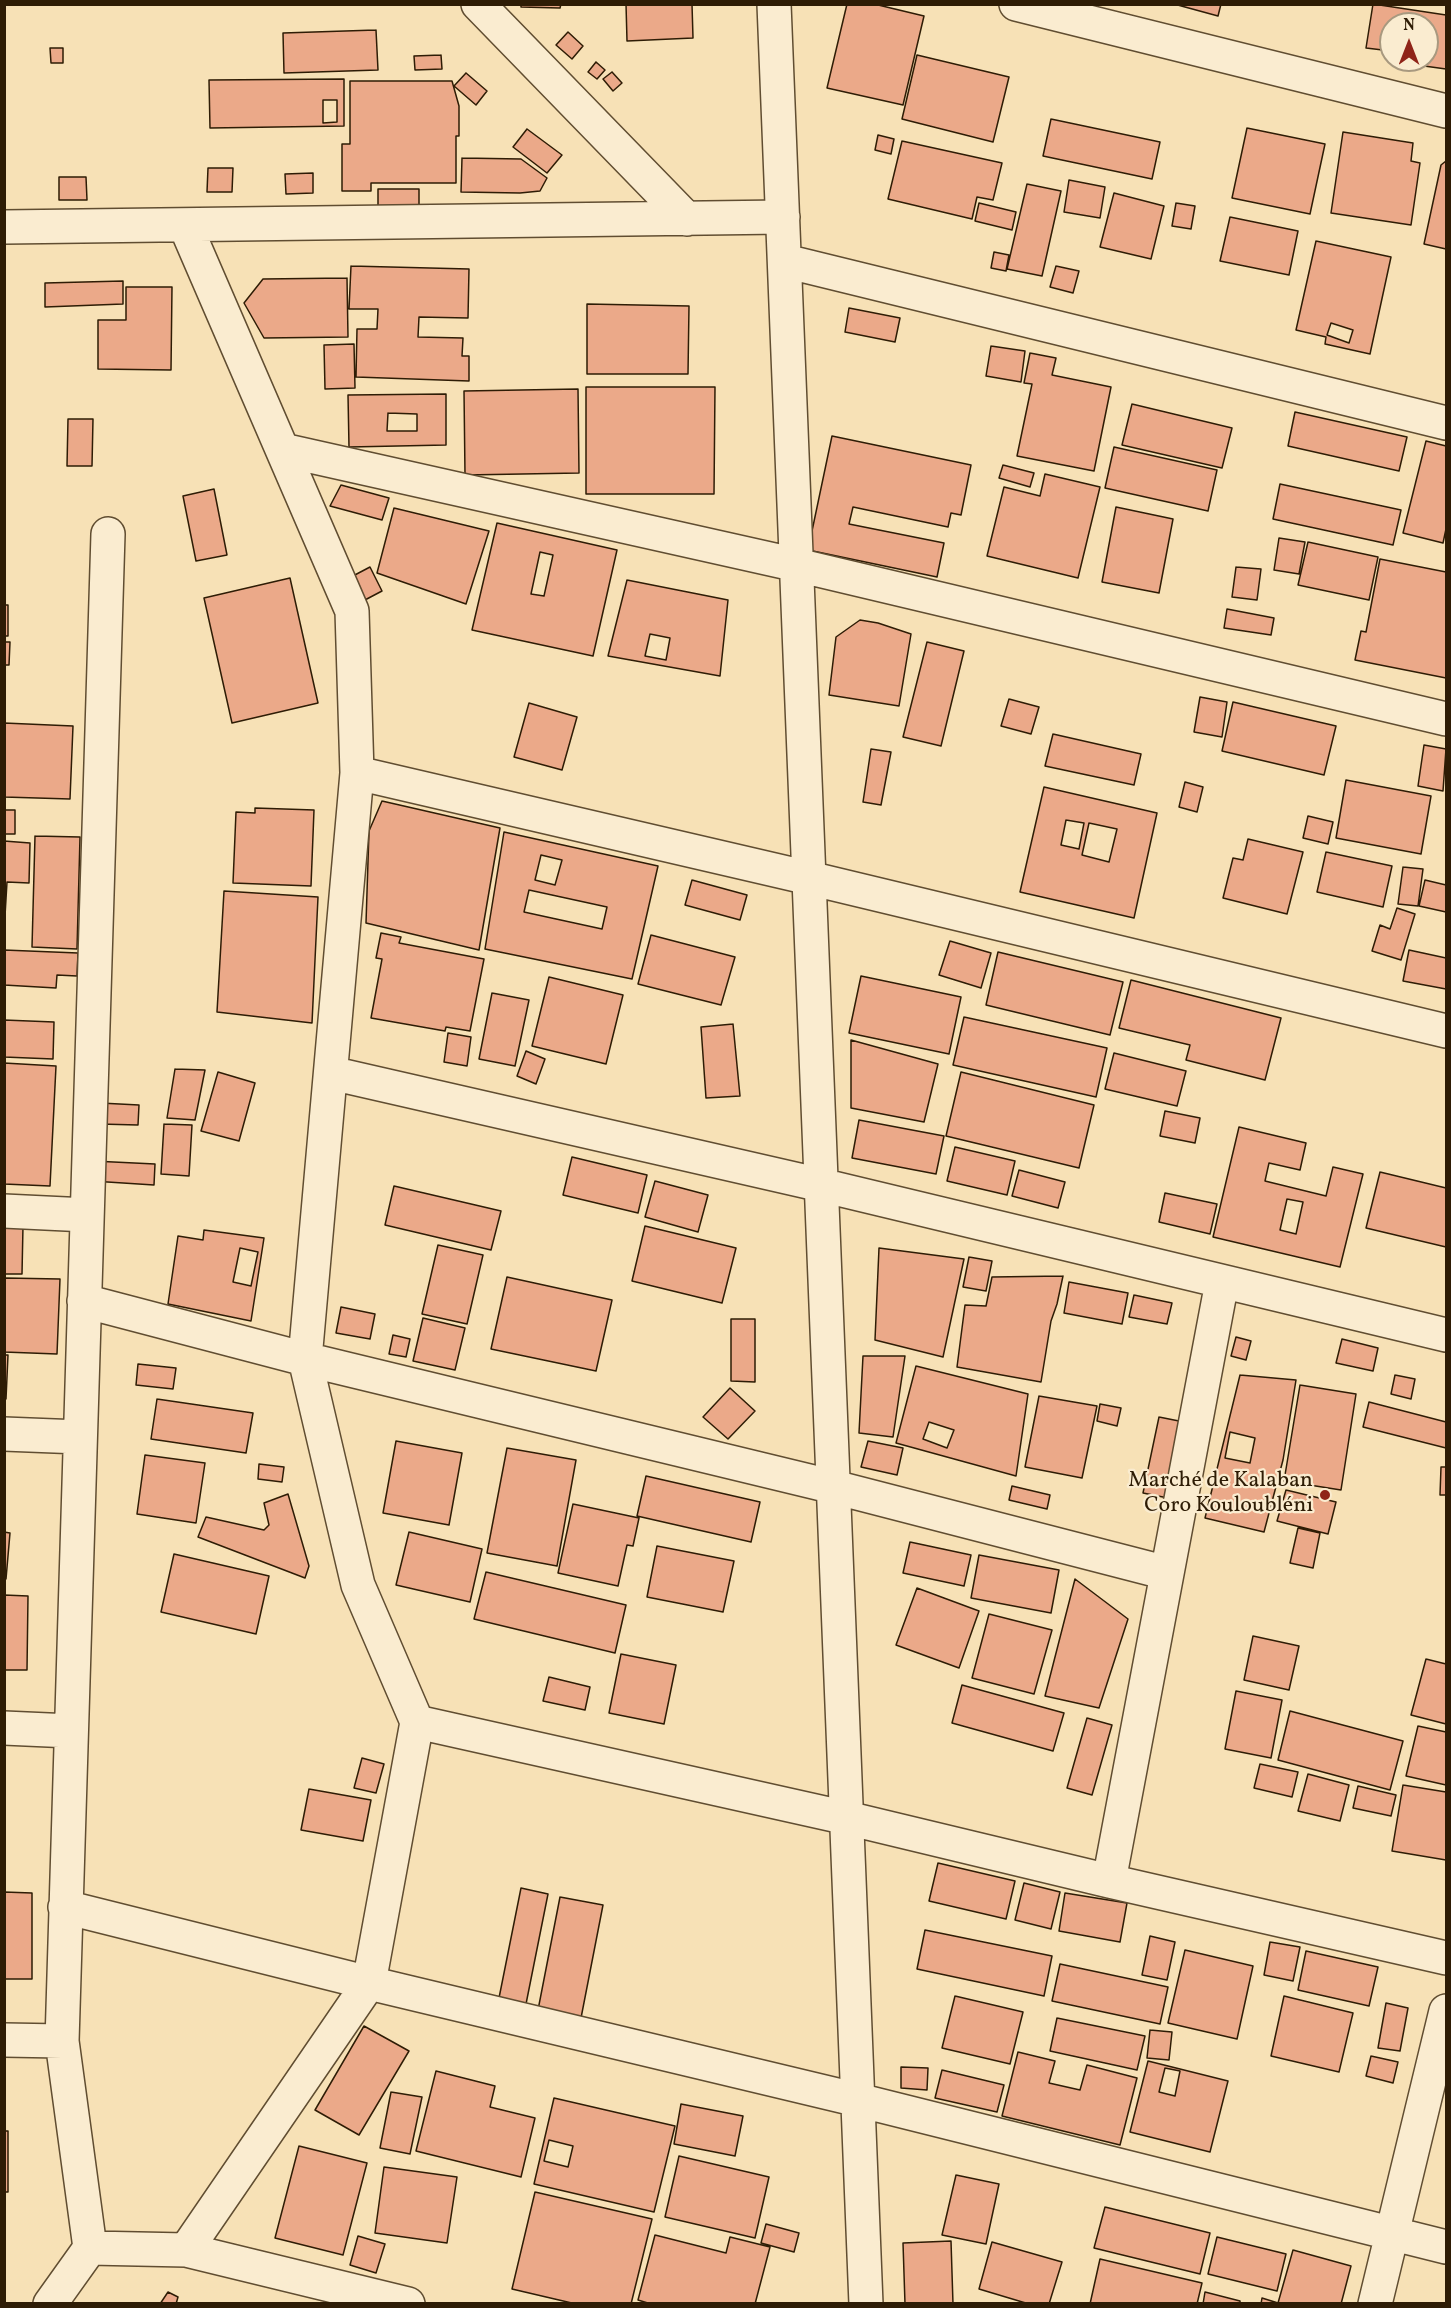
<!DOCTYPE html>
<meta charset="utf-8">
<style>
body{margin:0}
#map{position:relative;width:1451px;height:2308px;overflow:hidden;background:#f7e1b6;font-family:Vollkorn,serif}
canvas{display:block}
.frame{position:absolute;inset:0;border:6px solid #2e1c05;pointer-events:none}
.north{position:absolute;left:1379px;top:12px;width:60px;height:60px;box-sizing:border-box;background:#faecd0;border:2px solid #a8997f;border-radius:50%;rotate:0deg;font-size:16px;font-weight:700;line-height:24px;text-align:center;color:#2e1c05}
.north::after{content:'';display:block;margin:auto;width:21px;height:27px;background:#8f2418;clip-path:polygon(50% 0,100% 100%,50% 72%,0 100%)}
</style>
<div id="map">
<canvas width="1451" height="2308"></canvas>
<div class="frame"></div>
<div class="north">N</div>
</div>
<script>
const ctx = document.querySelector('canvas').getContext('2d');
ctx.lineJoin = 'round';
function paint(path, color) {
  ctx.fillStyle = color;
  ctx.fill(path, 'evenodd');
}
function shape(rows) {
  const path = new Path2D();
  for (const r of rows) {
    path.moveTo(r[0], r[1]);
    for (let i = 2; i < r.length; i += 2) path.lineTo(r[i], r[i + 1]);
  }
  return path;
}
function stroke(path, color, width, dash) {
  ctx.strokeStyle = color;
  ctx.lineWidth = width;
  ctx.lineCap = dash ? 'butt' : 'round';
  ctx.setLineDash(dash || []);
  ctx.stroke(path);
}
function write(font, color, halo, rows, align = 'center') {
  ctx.font = font + ' Vollkorn,serif';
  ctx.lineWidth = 4.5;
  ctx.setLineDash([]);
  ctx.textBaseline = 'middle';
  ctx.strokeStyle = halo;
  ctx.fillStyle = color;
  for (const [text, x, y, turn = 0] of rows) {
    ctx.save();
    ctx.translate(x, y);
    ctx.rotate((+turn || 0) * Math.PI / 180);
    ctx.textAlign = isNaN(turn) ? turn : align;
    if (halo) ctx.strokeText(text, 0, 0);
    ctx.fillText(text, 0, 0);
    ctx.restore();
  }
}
const building = shape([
 [521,4,561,4,560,8,521,7,521,4],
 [626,4,692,4,693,38,627,41,626,4],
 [847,4,874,4,924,16,903,105,827,88,847,4],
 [1174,4,1221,4,1218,16,1174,4],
 [1373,4,1446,15,1446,69,1395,62,1427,60,1427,24,1391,24,1391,51,1366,48,1373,4],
 [376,30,378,70,284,73,283,33,376,30],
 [568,32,583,46,572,59,556,45,568,32],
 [50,48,63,48,63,63,51,63,50,48],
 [441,55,442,69,415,70,414,56,441,55],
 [917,55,1009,77,993,142,902,119,917,55],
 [596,62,605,70,597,79,588,72,596,62],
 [612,72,622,83,613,91,603,79,612,72],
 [466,73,487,91,476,105,454,86,466,73],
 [344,79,344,126,210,128,209,80,344,79],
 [323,100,337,100,337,122,323,123,323,100],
 [350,81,452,81,459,106,459,136,456,136,456,183,371,183,371,191,342,191,342,144,350,144,350,81],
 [1051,119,1160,142,1152,179,1043,156,1051,119],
 [1247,128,1325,144,1310,214,1232,198,1247,128],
 [527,129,562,155,547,173,513,147,527,129],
 [1343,132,1413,143,1411,161,1420,163,1411,225,1331,213,1343,132],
 [878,135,894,139,891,154,875,150,878,135],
 [902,141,1002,163,993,200,977,197,972,219,888,199,902,141],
 [462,158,521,159,547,178,540,191,520,193,461,192,462,158],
 [1446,161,1446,249,1424,244,1441,165,1446,161],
 [208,168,233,168,232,192,207,192,208,168],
 [313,173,313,193,286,194,285,174,313,173],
 [59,177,86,177,87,200,59,200,59,177],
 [1069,180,1105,187,1100,218,1064,212,1069,180],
 [1027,184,1061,191,1042,276,1007,269,1027,184],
 [378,189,419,189,419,208,378,208,378,189],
 [1114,193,1164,206,1151,259,1100,247,1114,193],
 [979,203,1016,212,1012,230,975,221,979,203],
 [1176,203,1195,206,1191,229,1172,226,1176,203],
 [1230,217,1298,231,1289,275,1220,261,1230,217],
 [1316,241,1391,257,1370,354,1325,344,1326,337,1296,330,1316,241],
 [1331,323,1353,330,1349,343,1327,335,1331,323],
 [994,252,1009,255,1006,271,991,268,994,252],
 [351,266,469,269,468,318,419,317,418,337,463,338,462,356,469,356,469,381,356,377,357,329,377,329,378,309,349,309,351,266],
 [1056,266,1079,271,1073,293,1050,287,1056,266],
 [347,278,348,337,264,338,244,303,263,279,347,278],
 [123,281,123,304,45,307,45,283,123,281],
 [126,287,172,287,171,370,98,369,98,320,126,320,126,287],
 [587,304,689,306,688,374,587,374,587,304],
 [849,308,900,318,895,342,845,332,849,308],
 [354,344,355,388,325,389,324,345,354,344],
 [991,346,1025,351,1021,382,986,376,991,346],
 [1030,353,1056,358,1052,375,1111,387,1094,471,1017,456,1032,384,1024,383,1030,353],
 [586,387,715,387,714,494,586,494,586,387],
 [578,389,579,473,465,475,464,391,578,389],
 [446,394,446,445,349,447,348,395,446,394],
 [388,413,417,414,417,431,387,431,388,413],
 [1132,404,1232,428,1222,468,1122,445,1132,404],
 [1295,412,1407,437,1399,471,1288,446,1295,412],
 [68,419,93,419,92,466,67,466,68,419],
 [832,436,971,465,961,515,951,513,948,527,853,507,849,524,944,543,937,577,808,550,832,436],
 [1426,441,1446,446,1446,529,1443,543,1403,533,1426,441],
 [1114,447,1217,470,1208,511,1105,488,1114,447],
 [1003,465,1034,473,1030,487,999,478,1003,465],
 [1045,474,1100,487,1078,578,987,556,1004,487,1040,496,1045,474],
 [1280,484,1401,510,1393,545,1273,519,1280,484],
 [341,485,389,498,382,520,330,506,341,485],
 [214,489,227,555,196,561,183,496,214,489],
 [1116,507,1173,519,1159,593,1102,582,1116,507],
 [394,508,489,531,466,604,377,573,394,508],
 [497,523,617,550,593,656,472,630,497,523],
 [540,552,553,555,544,596,531,594,540,552],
 [1279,538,1305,542,1299,574,1274,570,1279,538],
 [1308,542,1378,557,1369,600,1298,585,1308,542],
 [1380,559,1446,572,1446,678,1355,660,1361,631,1366,632,1380,559],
 [370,567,382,591,363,601,351,577,370,567],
 [1236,567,1261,569,1257,600,1232,597,1236,567],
 [290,578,318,703,232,723,204,598,290,578],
 [627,580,728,600,720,676,608,656,627,580],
 [650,634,670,638,666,660,645,656,650,634],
 [4,605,8,605,8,636,4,636,4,605],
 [1227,609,1274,618,1271,635,1224,628,1227,609],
 [860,620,878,623,911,634,899,706,829,695,836,637,860,620],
 [4,642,10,642,9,665,4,665,4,642],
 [927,642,964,651,941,746,903,737,927,642],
 [1200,697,1227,702,1222,737,1194,732,1200,697],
 [1009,699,1039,707,1031,734,1001,726,1009,699],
 [1233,702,1336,726,1324,775,1222,751,1233,702],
 [529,703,577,717,562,770,514,757,529,703],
 [4,723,73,726,70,799,4,797,4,723],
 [1053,734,1141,754,1134,785,1045,766,1053,734],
 [1424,745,1446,749,1443,791,1418,786,1424,745],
 [871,749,891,752,881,805,863,802,871,749],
 [1346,780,1431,796,1421,854,1336,838,1346,780],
 [1185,782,1203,787,1197,812,1179,807,1185,782],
 [1044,787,1157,813,1134,918,1020,892,1044,787],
 [1066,820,1084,823,1079,849,1061,845,1066,820],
 [1089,823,1117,829,1109,862,1082,855,1089,823],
 [382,801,500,828,479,950,366,923,369,831,382,801],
 [255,808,314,810,311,886,233,883,236,812,255,813,255,808],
 [4,810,15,810,15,834,4,834,4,810],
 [1308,816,1333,822,1328,844,1303,838,1308,816],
 [504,832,658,866,632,979,485,949,504,832],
 [541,855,562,860,555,885,535,880,541,855],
 [529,890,607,907,602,929,524,912,529,890],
 [35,836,80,837,77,949,32,947,35,836],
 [1248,839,1303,852,1287,914,1223,898,1233,858,1243,860,1248,839],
 [4,841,30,843,29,883,7,882,4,933,4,841],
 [1326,852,1392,866,1383,907,1317,892,1326,852],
 [1403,867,1423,869,1418,906,1398,904,1403,867],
 [692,880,747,895,740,920,685,905,692,880],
 [1425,880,1446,885,1446,912,1419,906,1425,880],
 [224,891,318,897,312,1023,217,1012,224,891],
 [1397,908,1415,914,1401,960,1372,951,1380,925,1390,929,1397,908],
 [381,933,401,937,399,943,484,959,470,1031,446,1027,445,1031,371,1018,382,959,376,958,381,933],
 [651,935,735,957,721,1005,638,984,651,935],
 [950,941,991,953,981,988,939,975,950,941],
 [4,950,78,953,77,976,57,975,56,988,4,985,4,950],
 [1409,950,1446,958,1446,989,1403,981,1409,950],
 [998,952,1123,982,1110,1035,986,1005,998,952],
 [861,976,961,997,949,1054,849,1033,861,976],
 [549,977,623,995,606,1064,532,1046,549,977],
 [1131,980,1281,1018,1265,1080,1186,1060,1190,1045,1119,1028,1131,980],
 [492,993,529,1000,515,1066,479,1059,492,993],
 [964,1017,1107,1048,1096,1097,953,1065,964,1017],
 [4,1020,54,1022,53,1059,4,1057,4,1020],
 [733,1024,740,1096,706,1098,701,1027,733,1024],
 [448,1033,471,1037,467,1066,444,1062,448,1033],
 [851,1040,938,1064,924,1122,851,1108,851,1040],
 [526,1051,545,1059,536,1084,517,1076,526,1051],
 [1114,1053,1186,1071,1177,1106,1105,1089,1114,1053],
 [4,1063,56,1066,50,1186,4,1184,4,1063],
 [175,1069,205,1070,195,1120,167,1118,175,1069],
 [218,1072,255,1083,239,1141,201,1131,218,1072],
 [961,1072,1094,1105,1079,1168,946,1136,961,1072],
 [100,1103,139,1105,138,1125,99,1124,100,1103],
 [1165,1111,1200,1118,1195,1143,1160,1136,1165,1111],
 [859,1120,944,1136,936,1174,852,1158,859,1120],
 [164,1124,192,1125,189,1176,161,1174,164,1124],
 [1239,1127,1306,1143,1300,1170,1269,1163,1265,1181,1326,1196,1333,1167,1363,1174,1340,1267,1213,1237,1239,1127],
 [1287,1199,1303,1202,1296,1234,1280,1230,1287,1199],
 [955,1147,1015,1161,1007,1195,947,1181,955,1147],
 [572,1157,647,1175,638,1213,563,1195,572,1157],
 [93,1161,155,1164,154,1185,92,1181,93,1161],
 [1019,1170,1065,1182,1058,1208,1012,1196,1019,1170],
 [1380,1172,1446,1188,1446,1247,1366,1228,1380,1172],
 [655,1181,708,1195,698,1232,645,1217,655,1181],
 [394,1186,501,1211,491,1250,385,1225,394,1186],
 [1165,1193,1217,1204,1210,1234,1159,1222,1165,1193],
 [4,1225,23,1226,22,1274,4,1274,4,1225],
 [645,1226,736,1248,722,1303,632,1281,645,1226],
 [204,1230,264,1238,251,1321,168,1304,178,1236,203,1240,204,1230],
 [240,1248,258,1252,251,1286,233,1282,240,1248],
 [438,1245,483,1255,467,1324,422,1314,438,1245],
 [879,1248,964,1259,943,1357,875,1340,879,1248],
 [969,1257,992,1261,986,1291,963,1287,969,1257],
 [1063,1276,1057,1304,1051,1321,1041,1382,957,1367,965,1305,986,1306,992,1277,1063,1276],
 [507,1277,612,1300,596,1371,491,1349,507,1277],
 [5,1278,60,1279,57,1354,4,1352,5,1278],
 [1069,1282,1128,1293,1122,1324,1064,1313,1069,1282],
 [1134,1295,1172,1303,1167,1324,1129,1317,1134,1295],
 [341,1307,375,1314,370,1339,336,1333,341,1307],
 [423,1318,465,1328,455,1370,413,1361,423,1318],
 [731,1319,755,1319,755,1382,731,1381,731,1319],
 [393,1335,410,1339,406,1357,389,1354,393,1335],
 [1236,1337,1251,1341,1246,1360,1231,1356,1236,1337],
 [1342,1339,1378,1348,1373,1371,1336,1363,1342,1339],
 [4,1355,8,1355,6,1399,4,1399,4,1355],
 [863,1356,905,1356,893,1437,859,1433,863,1356],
 [138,1364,176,1368,173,1389,136,1385,138,1364],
 [916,1366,1028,1394,1016,1476,896,1443,916,1366],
 [929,1422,954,1430,947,1448,923,1439,929,1422],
 [1240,1375,1296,1380,1283,1460,1264,1532,1205,1518,1240,1375],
 [1230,1432,1255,1438,1250,1463,1225,1458,1230,1432],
 [1395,1375,1415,1379,1411,1399,1391,1394,1395,1375],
 [1300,1385,1356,1394,1341,1490,1284,1481,1300,1385],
 [730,1388,755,1411,728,1439,703,1417,730,1388],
 [1039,1396,1097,1406,1082,1478,1025,1467,1039,1396],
 [157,1399,253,1413,246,1453,151,1439,157,1399],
 [1369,1402,1446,1422,1446,1448,1363,1427,1369,1402],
 [1100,1404,1121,1408,1117,1426,1097,1421,1100,1404],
 [1159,1417,1184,1422,1168,1498,1143,1493,1159,1417],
 [396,1441,462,1453,449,1525,383,1513,396,1441],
 [868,1441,903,1448,897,1475,861,1467,868,1441],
 [507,1448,576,1460,557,1566,487,1553,507,1448],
 [145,1455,205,1463,196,1523,137,1514,145,1455],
 [259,1464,284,1467,282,1482,258,1479,259,1464],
 [1441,1467,1446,1467,1446,1495,1440,1495,1441,1467],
 [646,1476,760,1502,751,1542,637,1516,646,1476],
 [1012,1486,1050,1495,1047,1509,1009,1500,1012,1486],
 [1286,1490,1336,1502,1328,1534,1277,1521,1286,1490],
 [288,1494,309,1566,305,1578,198,1537,206,1517,264,1530,269,1525,264,1503,288,1494],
 [573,1504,639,1518,633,1546,627,1545,618,1586,558,1573,573,1504],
 [1298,1528,1320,1533,1313,1568,1290,1563,1298,1528],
 [4,1532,10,1533,6,1579,4,1579,4,1532],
 [409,1532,482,1549,470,1602,396,1585,409,1532],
 [910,1542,971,1555,964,1586,903,1573,910,1542],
 [657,1546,734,1561,723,1612,647,1597,657,1546],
 [174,1554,269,1576,256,1634,161,1612,174,1554],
 [979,1555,1059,1570,1051,1613,971,1598,979,1555],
 [486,1572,626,1605,615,1653,474,1619,486,1572],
 [1075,1579,1128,1619,1099,1708,1045,1696,1075,1579],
 [917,1588,979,1611,959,1668,896,1645,917,1588],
 [4,1595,28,1596,27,1670,4,1670,4,1595],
 [989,1614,1052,1630,1034,1694,972,1678,989,1614],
 [1253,1636,1299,1646,1289,1690,1244,1680,1253,1636],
 [621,1654,676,1665,664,1724,609,1713,621,1654],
 [1426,1659,1446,1664,1446,1724,1411,1715,1426,1659],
 [549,1677,590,1687,585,1710,543,1701,549,1677],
 [962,1685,1064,1713,1053,1751,952,1723,962,1685],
 [1236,1691,1282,1700,1271,1758,1225,1749,1236,1691],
 [1290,1711,1403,1741,1390,1790,1278,1760,1290,1711],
 [1087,1718,1112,1725,1092,1795,1067,1788,1087,1718],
 [1418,1726,1446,1732,1446,1785,1406,1776,1418,1726],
 [362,1758,384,1764,376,1793,354,1788,362,1758],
 [1260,1764,1298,1772,1292,1797,1254,1788,1260,1764],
 [1308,1774,1349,1785,1340,1821,1298,1811,1308,1774],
 [1403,1785,1446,1792,1446,1860,1392,1851,1403,1785],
 [1358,1786,1396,1795,1391,1816,1353,1808,1358,1786],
 [309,1789,371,1800,363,1841,301,1830,309,1789],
 [938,1863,1015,1881,1006,1919,929,1901,938,1863],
 [1024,1883,1060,1892,1051,1929,1015,1920,1024,1883],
 [521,1888,548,1894,526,2004,499,1998,521,1888],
 [4,1892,32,1893,32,1979,4,1979,4,1892],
 [1065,1893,1127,1903,1120,1942,1059,1931,1065,1893],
 [560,1897,603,1905,581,2018,538,2010,560,1897],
 [925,1930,1052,1956,1044,1996,917,1969,925,1930],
 [1150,1936,1175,1942,1167,1980,1142,1975,1150,1936],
 [1270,1942,1300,1947,1293,1981,1264,1975,1270,1942],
 [1185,1950,1253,1966,1237,2039,1168,2023,1185,1950],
 [1306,1951,1378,1967,1369,2006,1298,1990,1306,1951],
 [1060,1964,1168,1987,1160,2024,1052,2001,1060,1964],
 [955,1996,1023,2012,1010,2064,942,2048,955,1996],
 [1284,1996,1353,2013,1339,2072,1271,2056,1284,1996],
 [1386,2003,1408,2008,1400,2051,1378,2048,1386,2003],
 [1057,2018,1145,2036,1137,2070,1050,2051,1057,2018],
 [364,2026,409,2051,359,2135,315,2110,364,2026],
 [1150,2030,1172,2032,1169,2060,1147,2058,1150,2030],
 [1018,2052,1055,2061,1049,2083,1080,2090,1087,2065,1137,2078,1120,2145,1002,2116,1018,2052],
 [1371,2056,1398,2062,1393,2083,1366,2076,1371,2056],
 [1148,2061,1228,2081,1210,2152,1130,2132,1148,2061],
 [1165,2068,1180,2071,1175,2096,1159,2092,1165,2068],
 [901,2067,928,2068,927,2090,901,2088,901,2067],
 [942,2070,1004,2085,997,2112,935,2098,942,2070],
 [436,2071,495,2086,490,2107,535,2118,521,2177,416,2151,436,2071],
 [391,2092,422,2097,410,2154,380,2148,391,2092],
 [554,2098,675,2126,654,2212,534,2184,554,2098],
 [549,2140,573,2146,568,2167,544,2161,549,2140],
 [681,2104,743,2116,735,2156,674,2144,681,2104],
 [4,2131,8,2131,8,2192,4,2192,4,2131],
 [299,2146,367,2163,343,2255,275,2238,299,2146],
 [679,2156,769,2177,755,2238,665,2217,679,2156],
 [384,2167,457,2177,447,2243,375,2233,384,2167],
 [956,2175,999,2184,986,2244,942,2235,956,2175],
 [535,2192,652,2219,631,2304,576,2304,512,2289,535,2192],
 [1105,2207,1210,2233,1200,2274,1094,2248,1105,2207],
 [766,2224,799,2233,794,2252,761,2243,766,2224],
 [655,2235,726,2253,730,2237,770,2247,755,2304,651,2304,638,2300,655,2235],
 [358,2236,385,2244,376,2273,350,2265,358,2236],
 [1217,2237,1286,2254,1277,2291,1208,2274,1217,2237],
 [951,2241,953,2304,905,2304,903,2243,951,2241],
 [992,2242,1062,2262,1049,2304,1029,2304,979,2289,992,2242],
 [1293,2250,1351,2266,1341,2304,1261,2304,1262,2298,1278,2303,1293,2250],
 [1100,2259,1202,2283,1197,2304,1090,2304,1100,2259],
 [168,2292,178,2297,176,2304,160,2304,168,2292],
 [1205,2292,1240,2301,1240,2304,1203,2304,1205,2292]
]);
paint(building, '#eba989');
stroke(building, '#2e1c05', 1.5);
const minor = shape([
 [478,4,687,219],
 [774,4,866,2304],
 [1016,4,1446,111],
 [4,227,783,217],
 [785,261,1446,423],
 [283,450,797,565,1446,719],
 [357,773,809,878,1446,1031],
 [331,1073,821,1185,1446,1335],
 [4,1211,87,1215],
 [84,1301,305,1359,834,1487,1167,1573],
 [4,1434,80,1437],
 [417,1722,847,1818,1109,1881,1446,1958],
 [4,1728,71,1731],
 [1109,1881,1222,1282],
 [65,1907,369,1983,858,2100,1446,2247],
 [4,2040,62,2041],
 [90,2248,186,2250,369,1983,417,1722,358,1585,305,1359,357,773,352,611,185,225],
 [186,2250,408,2304],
 [50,2304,90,2248,62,2041,108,534],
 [1375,2304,1446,2011]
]);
stroke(minor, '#604d31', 36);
stroke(minor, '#faecd0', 33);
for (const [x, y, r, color] of [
 [1325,1495,6,"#8f2418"]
]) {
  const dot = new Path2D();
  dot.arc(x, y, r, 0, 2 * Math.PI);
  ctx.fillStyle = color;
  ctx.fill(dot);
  stroke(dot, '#faecd0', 2);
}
write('22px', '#2e1c05', '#faecd0', [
 ["Marché de Kalaban",1313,1482],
 ["Coro Kouloubléni",1313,1507]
], 'right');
</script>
